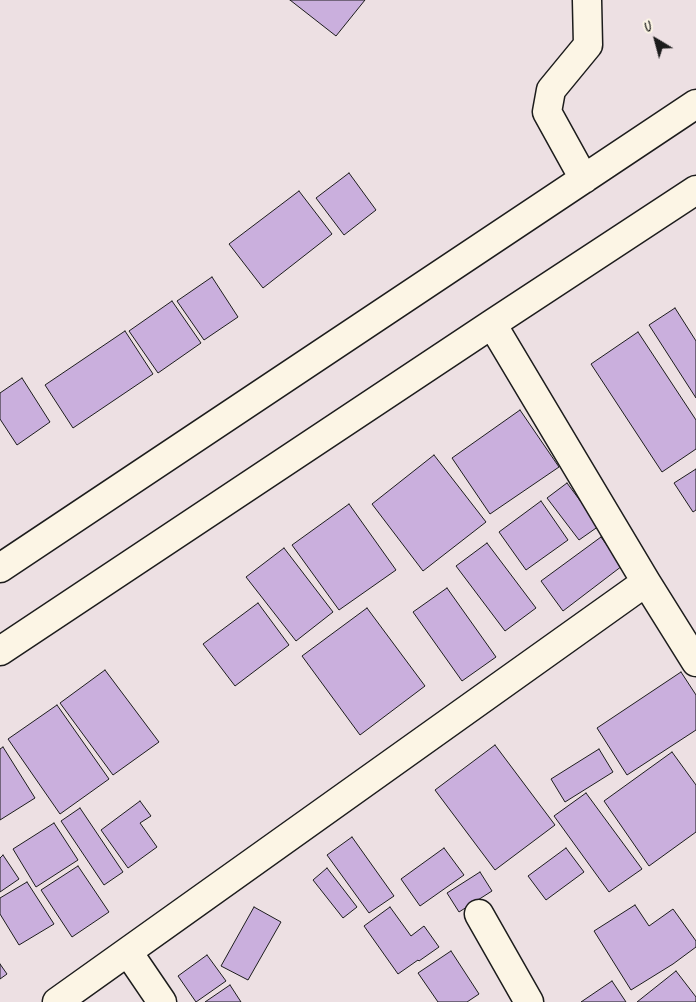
<!DOCTYPE html>
<style>
body{margin:0}
#map{position:relative;width:696px;height:1002px;overflow:hidden;background:#ede0e3;font-family:Caveat,sans-serif}
canvas{display:block}
.north{position:absolute;left:631px;top:15px;width:50px;height:50px;-webkit-text-stroke:4px #fcf5e5;paint-order:stroke;rotate:323deg;font-size:14px;font-weight:700;line-height:20px;text-align:center;color:#1c1c1c}
.north::after{content:'';display:block;margin:auto;width:18px;height:22px;background:#1c1c1c;clip-path:polygon(50% 0,100% 100%,50% 72%,0 100%)}
</style>
<div id="map">
<canvas width="696" height="1002"></canvas>
<div class="north">U</div>
</div>
<script>
const ctx = document.querySelector('canvas').getContext('2d');
ctx.lineJoin = 'round';
function paint(path, color) {
  ctx.fillStyle = color;
  ctx.fill(path, 'evenodd');
}
function shape(rows) {
  const path = new Path2D();
  for (const r of rows) {
    path.moveTo(r[0], r[1]);
    for (let i = 2; i < r.length; i += 2) path.lineTo(r[i], r[i + 1]);
  }
  return path;
}
function stroke(path, color, width, dash) {
  ctx.strokeStyle = color;
  ctx.lineWidth = width;
  ctx.lineCap = dash ? 'butt' : 'round';
  ctx.setLineDash(dash || []);
  ctx.stroke(path);
}
const building = shape([
 [290,0,365,0,336,36,290,0],
 [349,173,376,210,344,235,316,198,349,173],
 [299,191,332,234,263,288,229,244,299,191],
 [212,277,238,317,204,340,177,301,212,277],
 [172,301,201,343,158,373,129,331,172,301],
 [675,308,696,341,696,398,649,325,675,308],
 [125,331,153,374,73,428,45,385,125,331],
 [638,332,696,420,696,449,662,472,591,364,638,332],
 [22,378,50,422,17,445,0,419,0,393,22,378],
 [520,410,559,467,490,514,452,458,520,410],
 [434,455,486,522,423,571,372,504,434,455],
 [696,469,696,510,693,512,674,483,696,469],
 [567,483,599,526,579,540,547,498,567,483],
 [541,501,568,540,526,570,499,532,541,501],
 [349,504,396,570,339,610,292,545,349,504],
 [601,537,622,566,563,611,541,581,601,537],
 [487,543,536,608,505,631,456,566,487,543],
 [284,548,333,612,296,641,246,577,284,548],
 [447,588,496,657,462,681,413,612,447,588],
 [258,603,289,645,235,686,203,644,258,603],
 [367,608,425,686,360,735,302,656,367,608],
 [105,670,159,742,113,775,60,703,105,670],
 [681,672,696,695,696,730,627,775,597,728,681,672],
 [57,705,109,779,60,814,8,739,57,705],
 [495,745,555,825,495,870,435,790,495,745],
 [3,747,35,798,0,820,0,749,3,747],
 [599,749,613,772,565,802,551,779,599,749],
 [672,752,696,785,696,832,649,866,604,801,672,752],
 [586,793,642,869,609,892,554,816,586,793],
 [140,801,151,816,140,823,157,847,128,868,101,830,140,801],
 [80,808,123,872,104,885,61,821,80,808],
 [54,823,78,860,36,887,13,849,54,823],
 [352,837,394,896,369,913,327,855,352,837],
 [444,848,464,875,420,906,401,879,444,848],
 [566,848,584,872,546,900,528,876,566,848],
 [3,855,19,879,0,892,0,858,3,855],
 [78,866,109,912,72,937,41,890,78,866],
 [327,868,357,907,343,918,313,880,327,868],
 [480,872,492,891,459,912,447,893,480,872],
 [27,882,54,924,19,945,0,914,0,898,27,882],
 [635,905,649,926,673,909,696,941,696,947,673,964,631,990,594,931,635,905],
 [254,907,281,922,248,980,221,966,254,907],
 [390,907,411,936,424,926,439,947,419,961,418,960,398,974,364,926,390,907],
 [451,951,479,994,467,1002,438,1002,418,973,451,951],
 [207,955,226,981,196,1002,178,976,207,955],
 [0,964,7,974,0,979,0,964],
 [676,971,696,997,696,1002,637,1002,676,971],
 [612,981,626,1002,581,1002,612,981],
 [230,985,241,1002,205,1002,230,985]
]);
paint(building, '#caafdd');
stroke(building, '#1c1c1c', 1);
const minor = shape([
 [584,179,547,112,551,90,588,45,587,0],
 [492,324,646,582,696,662],
 [0,568,696,104],
 [0,651,492,324,696,190],
 [479,914,529,1002],
 [128,952,162,1002],
 [57,1002,646,582]
]);
stroke(minor, '#1c1c1c', 31);
stroke(minor, '#fcf5e5', 28);
</script>
